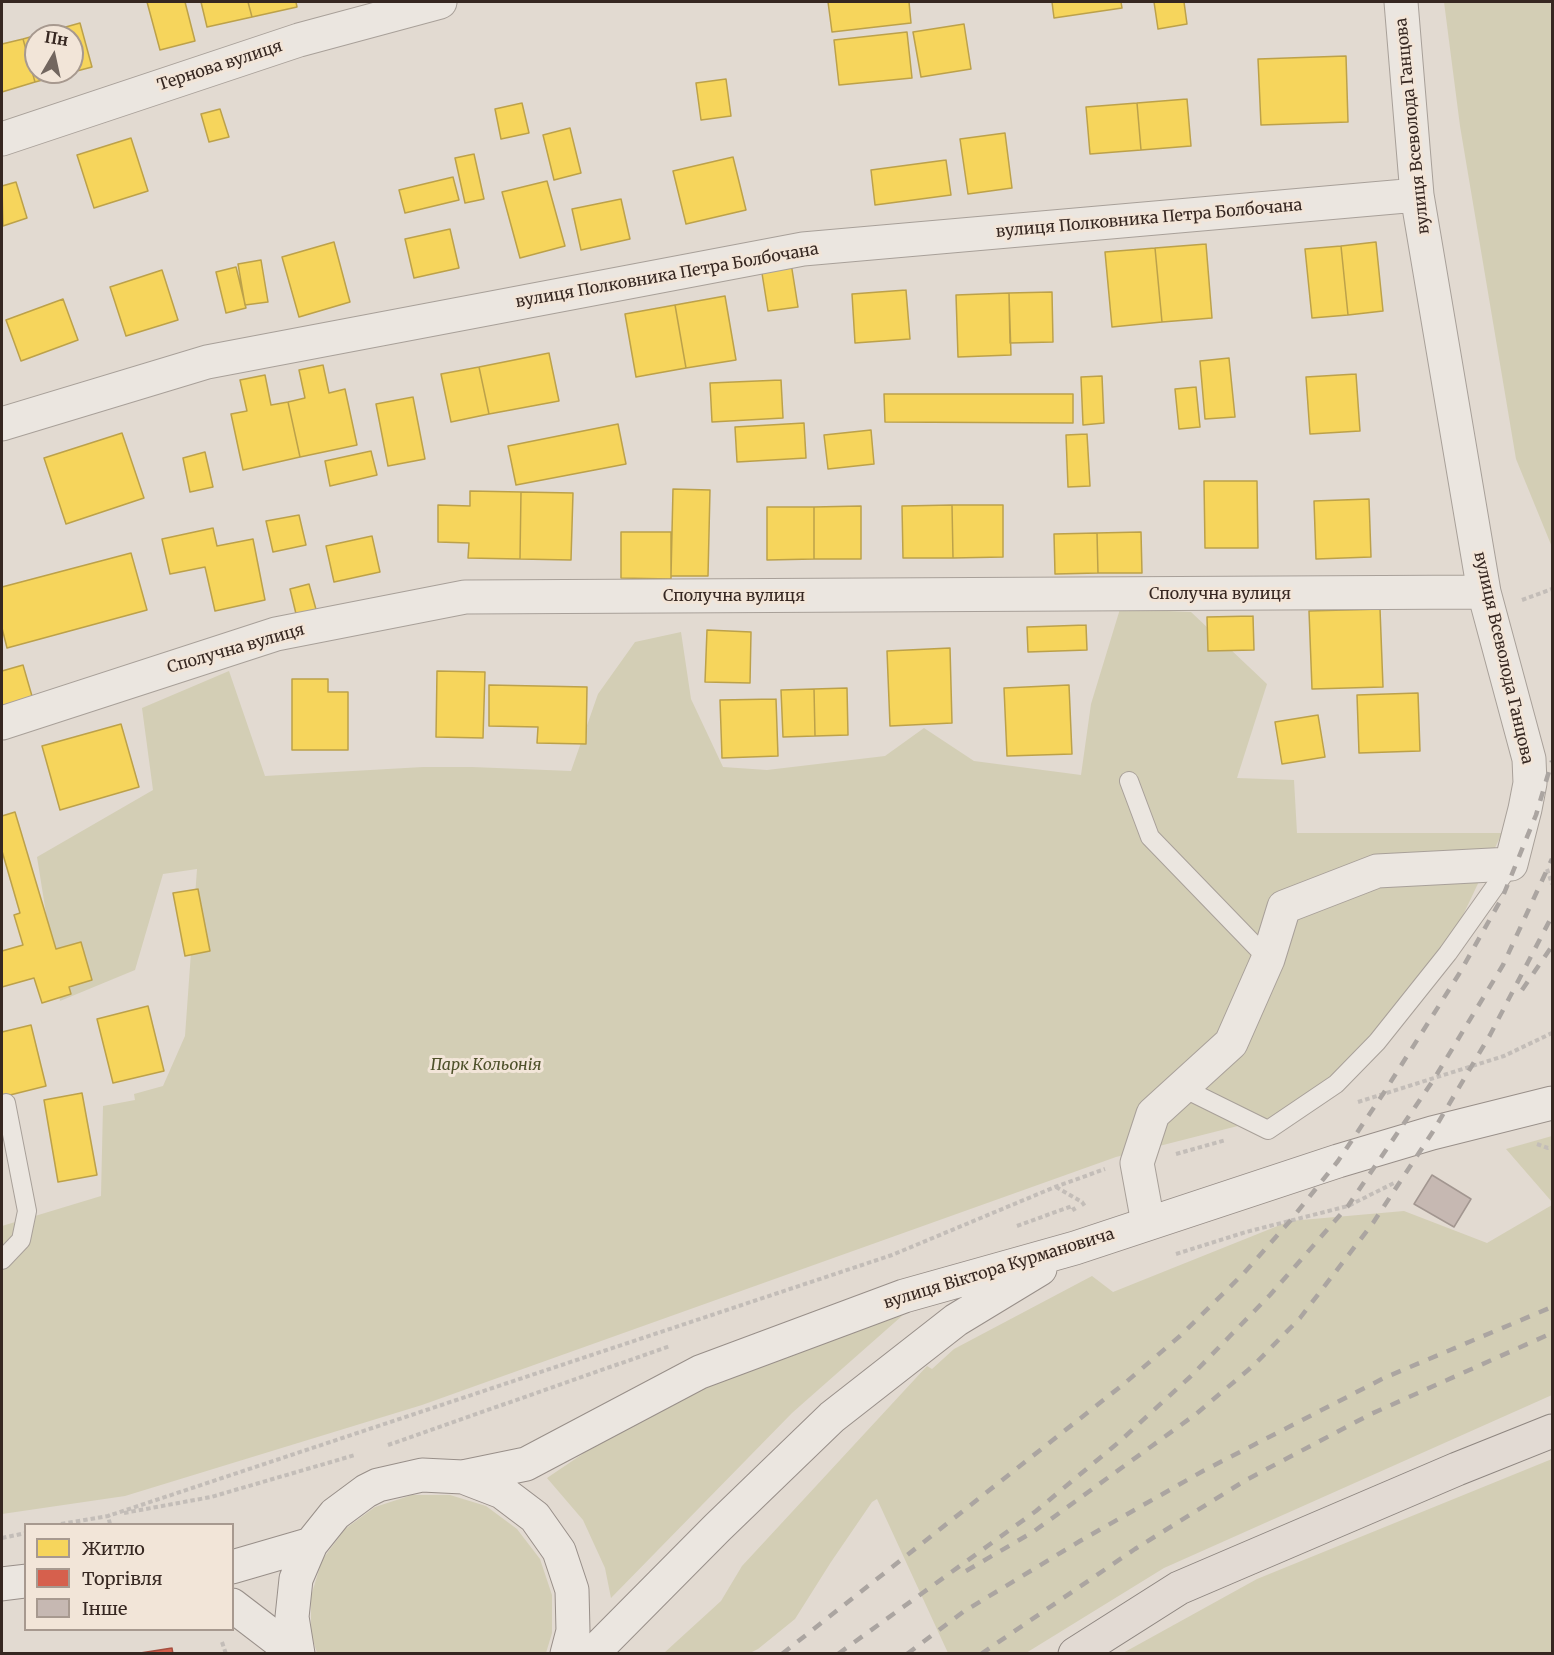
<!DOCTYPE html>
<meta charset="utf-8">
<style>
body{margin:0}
#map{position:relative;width:1554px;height:1655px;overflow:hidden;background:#e2dad1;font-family:Merriweather,serif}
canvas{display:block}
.frame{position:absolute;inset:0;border:3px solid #362721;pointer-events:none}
.legend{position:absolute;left:24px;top:1523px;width:210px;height:108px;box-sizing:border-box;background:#f2e5d8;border:2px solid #a7998f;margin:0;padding:8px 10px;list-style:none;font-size:18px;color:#362721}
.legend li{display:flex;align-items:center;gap:12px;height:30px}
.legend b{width:30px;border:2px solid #a7998f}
.north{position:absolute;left:24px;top:24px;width:60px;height:60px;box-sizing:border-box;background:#f2e5d8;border:2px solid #a7998f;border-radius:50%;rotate:9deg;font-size:16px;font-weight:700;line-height:24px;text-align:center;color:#362721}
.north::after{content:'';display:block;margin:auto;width:21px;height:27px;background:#72665f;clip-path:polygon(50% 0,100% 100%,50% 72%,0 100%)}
</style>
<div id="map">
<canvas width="1554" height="1655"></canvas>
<div class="frame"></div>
<ul class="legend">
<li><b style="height:16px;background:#f6d55c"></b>Житло</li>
<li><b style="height:16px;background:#d6604d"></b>Торгівля</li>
<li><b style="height:16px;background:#c6b8b2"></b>Інше</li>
</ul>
<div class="north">Пн</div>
</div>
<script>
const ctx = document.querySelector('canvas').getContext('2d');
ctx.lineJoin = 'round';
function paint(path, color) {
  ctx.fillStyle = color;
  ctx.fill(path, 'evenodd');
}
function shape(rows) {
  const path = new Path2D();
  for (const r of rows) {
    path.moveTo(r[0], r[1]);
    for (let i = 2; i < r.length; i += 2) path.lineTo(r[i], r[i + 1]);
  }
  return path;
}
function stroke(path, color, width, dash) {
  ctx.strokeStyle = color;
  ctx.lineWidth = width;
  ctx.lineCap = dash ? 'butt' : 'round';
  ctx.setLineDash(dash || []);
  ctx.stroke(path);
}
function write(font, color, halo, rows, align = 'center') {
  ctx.font = font + ' Merriweather,serif';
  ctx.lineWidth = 6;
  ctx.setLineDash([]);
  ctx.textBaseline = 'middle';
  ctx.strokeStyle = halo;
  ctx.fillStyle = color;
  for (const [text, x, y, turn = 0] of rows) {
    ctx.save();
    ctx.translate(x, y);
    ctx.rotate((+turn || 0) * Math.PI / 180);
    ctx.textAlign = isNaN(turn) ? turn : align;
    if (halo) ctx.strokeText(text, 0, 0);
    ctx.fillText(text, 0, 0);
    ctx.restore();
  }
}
paint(shape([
 [1444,2,1550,2,1552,13,1552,547,1516,459,1460,126],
 [1120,609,1191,612,1267,684,1237,778,1294,780,1297,833,1502,833,1446,951,1361,1061,1273,1117,1116,1157,422,1405,125,1496,2,1514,2,1226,101,1196,103,1106,135,1100,134,1094,163,1086,185,1036,197,869,163,874,135,970,60,1001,37,857,153,790,142,708,229,671,265,776,423,767,472,767,571,771,598,694,635,642,681,632,691,699,723,767,767,770,885,756,924,728,974,761,1081,775,1091,704],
 [1552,1136,1552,1202,1506,1149],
 [1552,1205,1552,1395,1164,1568,1026,1653,948,1653,877,1499,872,1502,831,1562,795,1619,758,1649,750,1653,664,1653,721,1601,742,1566,927,1366,932,1369,954,1349,1092,1276,1113,1292,1290,1221,1404,1211,1487,1243],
 [903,1315,792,1413,611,1598,605,1568,583,1520,547,1478,649,1409,716,1380],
 [1552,1459,1552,1653,1123,1653,1257,1579],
 [412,1495,450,1495,486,1506,517,1529,540,1559,552,1595,552,1633,546,1653,317,1653,311,1634,311,1596,322,1560,345,1529,375,1507]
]), '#d3ceb5');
const homes = shape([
 [147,2,185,2,195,41,160,50,147,2],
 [201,2,248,2,252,17,207,27,201,2],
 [248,2,296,2,297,7,252,17,248,2],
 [828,2,909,2,911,23,832,32,828,2],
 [1052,2,1121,2,1122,8,1054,18,1052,2],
 [1154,2,1184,2,1187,24,1158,29,1154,2],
 [80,23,92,67,35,82,23,39,80,23],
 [36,36,72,36,72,72,36,72,36,36],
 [964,24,971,69,921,77,913,32,964,24],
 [907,32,912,78,839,85,834,40,907,32],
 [23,39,35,82,2,92,2,44,23,39],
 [1346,56,1348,122,1261,125,1258,59,1346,56],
 [726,79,731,116,701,120,696,83,726,79],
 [1187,99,1191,146,1141,150,1137,103,1187,99],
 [522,103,529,133,501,139,495,109,522,103],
 [1137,103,1141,150,1090,154,1086,107,1137,103],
 [220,109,229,137,209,142,201,114,220,109],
 [570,128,581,173,554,180,543,135,570,128],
 [1005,133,1012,188,968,194,960,139,1005,133],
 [131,138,148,191,94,208,77,155,131,138],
 [474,154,484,199,465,203,455,158,474,154],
 [733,157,746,210,686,224,673,171,733,157],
 [946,160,951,195,875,205,871,170,946,160],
 [453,177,459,200,405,213,399,190,453,177],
 [547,181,565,246,520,258,502,192,547,181],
 [16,182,27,218,3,226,2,186,16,182],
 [621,199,630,239,581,250,572,209,621,199],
 [450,229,459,268,414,278,405,239,450,229],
 [334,242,350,302,299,317,282,257,334,242],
 [1376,242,1383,311,1348,315,1341,246,1376,242],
 [1206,244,1212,318,1162,322,1155,248,1206,244],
 [1341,246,1348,315,1312,318,1305,249,1341,246],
 [1155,248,1162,322,1112,327,1105,252,1155,248],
 [261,260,268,302,245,305,238,264,261,260],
 [791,263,798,307,768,311,761,267,791,263],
 [236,267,246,308,226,313,216,272,236,267],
 [162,270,178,320,126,336,110,287,162,270],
 [906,290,910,339,855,343,852,294,906,290],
 [1052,292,1053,342,1010,343,1009,293,1052,292],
 [1009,293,1011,355,958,357,956,295,1009,293],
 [725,296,736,360,686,368,675,305,725,296],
 [63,299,78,340,21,361,6,320,63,299],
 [675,305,686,368,636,377,625,314,675,305],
 [549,353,559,401,489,414,479,367,549,353],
 [1229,358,1235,417,1205,419,1200,361,1229,358],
 [323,365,329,393,345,389,357,445,300,457,288,402,305,398,299,370,323,365],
 [479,367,489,414,451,422,441,374,479,367],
 [1356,374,1360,431,1310,434,1306,377,1356,374],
 [265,375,271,405,288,402,300,457,243,470,231,414,247,411,240,380,265,375],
 [1102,376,1104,423,1083,425,1081,377,1102,376],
 [781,380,783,418,712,422,710,383,781,380],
 [1196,387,1200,427,1179,429,1175,389,1196,387],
 [884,394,1073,394,1073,423,885,422,884,394],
 [413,397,425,459,388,466,376,404,413,397],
 [804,423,806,458,737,462,735,427,804,423],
 [618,424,626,464,516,485,508,446,618,424],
 [871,430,874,464,828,469,824,435,871,430],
 [122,433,144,498,66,524,44,458,122,433],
 [1087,434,1090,486,1068,487,1066,435,1087,434],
 [371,451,377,475,330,486,325,461,371,451],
 [205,452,213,487,190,492,183,458,205,452],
 [1204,481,1257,481,1258,548,1205,548,1204,481],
 [673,489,710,490,708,576,671,576,673,489],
 [470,491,521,492,520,559,468,558,469,543,438,542,438,505,470,506,470,491],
 [521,492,573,493,571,560,520,559,521,492],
 [1369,499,1371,557,1316,559,1314,501,1369,499],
 [952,505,953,558,903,558,902,506,952,505],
 [952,505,1003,505,1003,557,953,558,952,505],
 [861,506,861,559,814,559,814,507,861,506],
 [767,507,814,507,814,559,767,560,767,507],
 [299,515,306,545,273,552,266,521,299,515],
 [213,528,217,546,253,539,265,600,215,611,205,567,170,574,162,539,213,528],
 [621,532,671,532,671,579,621,578,621,532],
 [1141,532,1142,573,1098,573,1097,533,1141,532],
 [1097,533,1098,573,1055,574,1054,534,1097,533],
 [372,536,380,572,334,582,326,546,372,536],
 [131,553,147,610,7,648,2,628,2,587,131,553],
 [309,584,317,613,297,618,290,589,309,584],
 [1380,609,1383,687,1312,689,1309,611,1380,609],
 [1253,616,1254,650,1208,651,1207,617,1253,616],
 [1086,625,1087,650,1028,652,1027,627,1086,625],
 [707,630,751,632,750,683,705,682,707,630],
 [950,648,952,723,890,726,887,651,950,648],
 [23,665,34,703,2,711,2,671,23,665],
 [437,671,485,672,483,738,436,737,437,671],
 [292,679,328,679,328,692,348,692,348,750,292,750,292,679],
 [489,685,587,687,586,744,537,743,538,727,489,726,489,685],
 [1069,685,1072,754,1007,756,1004,688,1069,685],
 [847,688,848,735,815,736,814,689,847,688],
 [814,689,815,736,783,737,781,690,814,689],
 [1418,693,1420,751,1359,753,1357,695,1418,693],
 [776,699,778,756,722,758,720,700,776,699],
 [1318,715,1325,757,1282,764,1275,722,1318,715],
 [121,724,139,787,60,810,42,746,121,724],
 [15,812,56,949,81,942,92,980,69,987,71,994,42,1003,34,978,2,987,2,951,23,945,14,915,20,913,2,851,2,816,15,812],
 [198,889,210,951,185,956,173,893,198,889],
 [148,1006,164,1071,113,1083,97,1019,148,1006],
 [31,1025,46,1086,2,1097,2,1032,31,1025],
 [82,1093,97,1175,58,1182,44,1100,82,1093]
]);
paint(homes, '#f6d55c');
stroke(homes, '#bca14a', 1.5);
const shops = shape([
 [172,1648,173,1654,134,1654,172,1648]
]);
paint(shops, '#d6604d');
stroke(shops, '#a64f40', 1.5);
const building = shape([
 [1432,1175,1471,1199,1454,1227,1414,1204,1432,1175]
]);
paint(building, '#c6b8b2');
stroke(building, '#a29690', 1.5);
const lane = shape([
 [1129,781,1150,837,1268,959],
 [1183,1088,1268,1130,1336,1084,1377,1042,1448,953,1511,864],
 [2,1260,21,1240,27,1211,6,1103]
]);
const street = shape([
 [2,139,299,40,440,2],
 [2,424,207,362,803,249,1417,195],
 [2,723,276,634,465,597,1484,592],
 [1148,1223,1137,1163,1153,1114,1231,1043,1268,959,1284,907,1377,871,1511,864,1525,809,1530,783,1529,759,1484,592,1417,195,1401,2]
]);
const secondary = shape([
 [463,1477,526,1464,700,1372,904,1296,1075,1248,1338,1161,1432,1133,1552,1103],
 [232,1567,311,1544],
 [2,1584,26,1581],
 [232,1605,296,1654],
 [298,1654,292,1617,296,1579,311,1544,335,1514,366,1491,378,1485,422,1475,463,1477,502,1492,535,1517,559,1551,572,1590,573,1631,567,1654],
 [592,1654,717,1528,832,1417,956,1320,1040,1269]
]);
const primary = shape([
 [1075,1654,1179,1588,1457,1469,1552,1431]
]);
stroke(lane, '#a8a099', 20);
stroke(street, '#a8a099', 35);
stroke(secondary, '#988f89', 35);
stroke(primary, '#8e8680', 35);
stroke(shape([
 [1522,600,1552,589],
 [1547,869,1552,884],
 [1358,1102,1504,1056,1552,1033],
 [1537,1144,1548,1148,1552,1147],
 [1176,1154,1226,1140],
 [1056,1187,1082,1202,1086,1208],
 [1017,1226,1072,1206,1075,1211],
 [1176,1254,1246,1232,1348,1206,1396,1182],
 [388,1445,670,1346],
 [124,1513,211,1497,355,1455],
 [61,1524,108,1516,892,1255,1055,1187,1105,1169],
 [110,1524,108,1516,110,1515],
 [2,1538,26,1533],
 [222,1642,226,1654]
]), '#c3bdb8', 4, [4.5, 3]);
stroke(lane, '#ebe6e0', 18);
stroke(street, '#ebe6e0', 33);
stroke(secondary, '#ebe6e0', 33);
stroke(primary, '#e2dad3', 33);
stroke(shape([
 [1522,990,1552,946],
 [966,1571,1033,1532,1196,1414,1254,1365,1300,1318,1373,1223,1432,1133,1490,1035,1552,916],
 [782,1654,1125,1383,1180,1336,1244,1273,1290,1221,1338,1161,1383,1094,1459,974,1503,896,1536,815,1552,761],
 [838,1654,1036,1511,1119,1442,1190,1377,1270,1295,1348,1206,1434,1079,1503,965,1552,859],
 [907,1654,963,1612,1080,1541,1203,1471,1384,1378,1552,1307],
 [981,1654,1135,1549,1246,1480,1371,1414,1552,1333]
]), '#aba5a1', 4.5, [10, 10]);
write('16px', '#362721', '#f2e5d8', [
 ["Тернова вулиця",220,66,-18],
 ["вулиця Всеволода Ганцова",1413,126,-96],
 ["вулиця Полковника Петра Болбочана",1149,219,-5],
 ["вулиця Полковника Петра Болбочана",667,276,-10],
 ["Сполучна вулиця",1220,594],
 ["Сполучна вулиця",734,596],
 ["Сполучна вулиця",236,649,-16],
 ["вулиця Всеволода Ганцова",1503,658,77],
 ["вулиця Віктора Курмановича",999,1269,-17]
]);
write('italic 16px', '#4e512a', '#f2e5d8', [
 ["Парк Кольонія",486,1065]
]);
</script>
